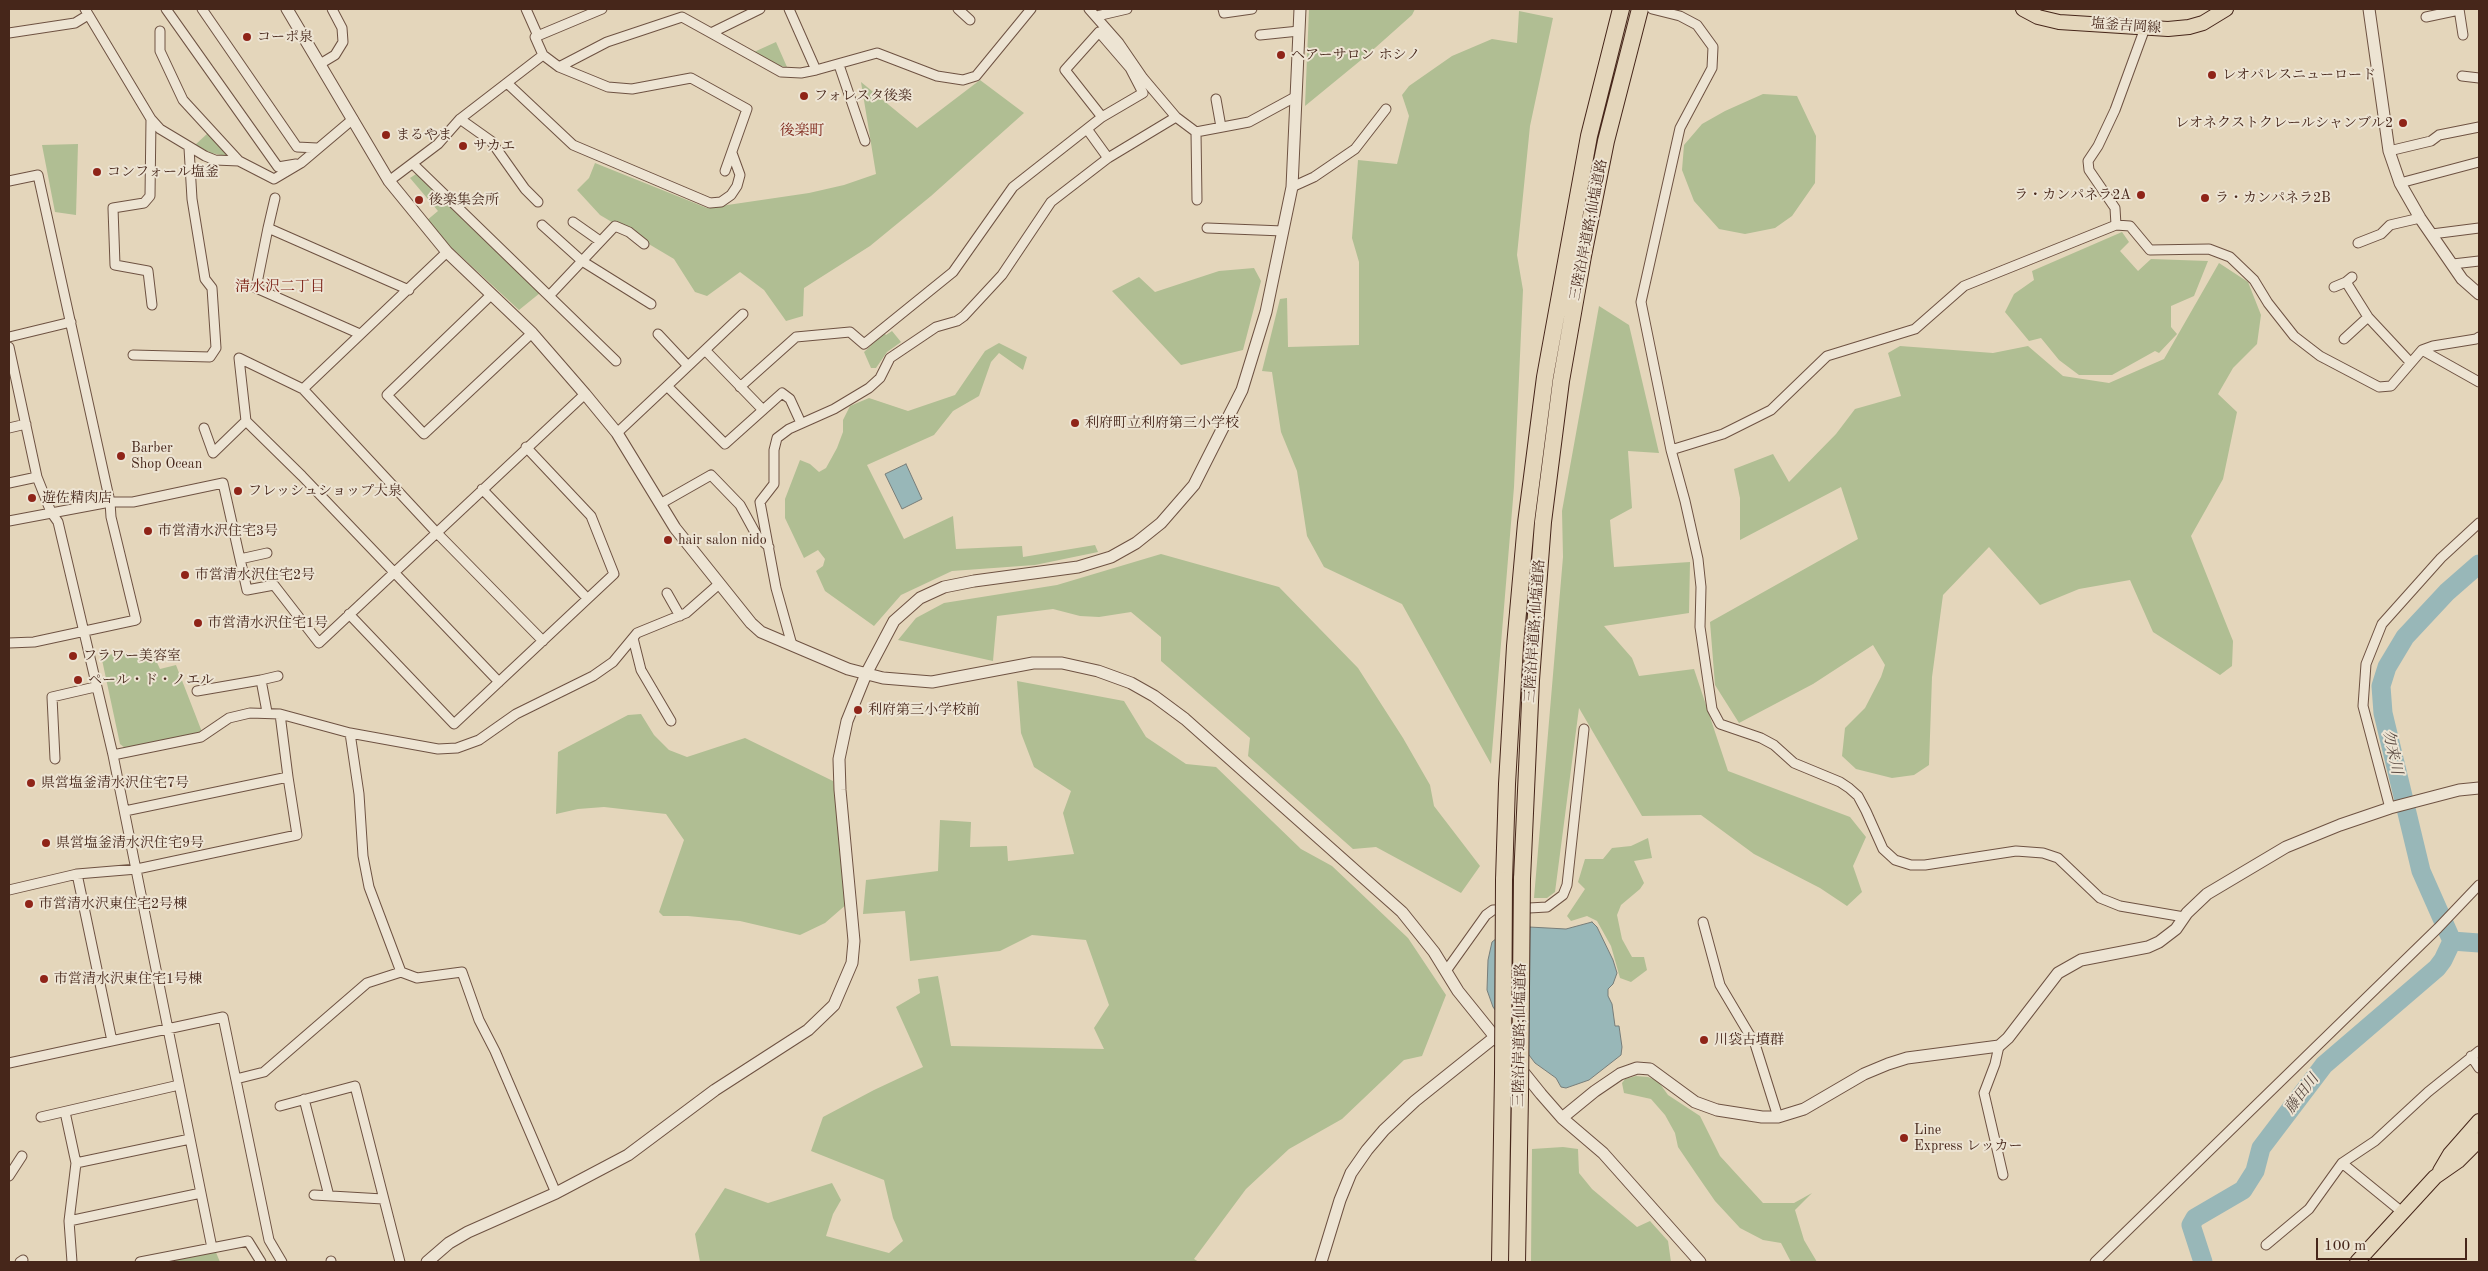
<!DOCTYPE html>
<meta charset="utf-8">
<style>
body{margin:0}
#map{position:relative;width:2488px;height:1271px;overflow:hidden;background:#e4d6bb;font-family:"Old Standard TT",serif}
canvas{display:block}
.frame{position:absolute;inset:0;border:10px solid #46261a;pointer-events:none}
.scale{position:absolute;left:2316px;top:1238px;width:151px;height:22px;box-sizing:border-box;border:2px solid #46261a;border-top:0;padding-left:6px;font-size:15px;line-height:18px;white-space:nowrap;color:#46261a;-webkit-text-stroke:4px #ede4d3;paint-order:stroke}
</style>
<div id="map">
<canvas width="2488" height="1271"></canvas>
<div class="frame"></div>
<div class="scale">100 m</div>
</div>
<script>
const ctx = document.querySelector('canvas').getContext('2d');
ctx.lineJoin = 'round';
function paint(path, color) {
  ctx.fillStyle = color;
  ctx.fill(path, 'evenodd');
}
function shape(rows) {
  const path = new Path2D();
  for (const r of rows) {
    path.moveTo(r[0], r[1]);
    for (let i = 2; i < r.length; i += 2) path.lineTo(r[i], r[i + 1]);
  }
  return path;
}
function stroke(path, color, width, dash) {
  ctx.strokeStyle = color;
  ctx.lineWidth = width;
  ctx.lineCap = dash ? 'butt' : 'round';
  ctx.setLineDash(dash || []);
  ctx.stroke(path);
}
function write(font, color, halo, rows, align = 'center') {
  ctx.font = font + ' "Old Standard TT","Noto Serif JP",serif';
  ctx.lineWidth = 4;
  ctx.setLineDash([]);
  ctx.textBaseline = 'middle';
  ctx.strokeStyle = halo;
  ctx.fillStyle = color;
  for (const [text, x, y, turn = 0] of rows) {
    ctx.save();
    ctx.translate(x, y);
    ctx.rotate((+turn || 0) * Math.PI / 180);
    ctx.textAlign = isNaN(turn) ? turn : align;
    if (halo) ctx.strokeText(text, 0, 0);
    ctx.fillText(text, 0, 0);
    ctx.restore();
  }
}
paint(shape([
 [1309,9,1415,9,1412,15,1366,56,1305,106],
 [1519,11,1553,18,1530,126,1517,255,1523,290,1514,487,1491,764,1402,604,1324,567,1307,536,1297,471,1281,432,1272,372,1262,371,1280,299,1287,298,1288,347,1359,345,1359,262,1352,238,1358,160,1397,164,1409,116,1402,95,1409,86,1452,56,1492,39,1517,43],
 [776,42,787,67,774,65,754,52],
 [980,80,1024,113,931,196,870,246,804,288,803,316,786,321,764,290,740,272,707,296,695,292,674,259,600,215,577,190,589,178,595,163,707,208,809,193,844,185,876,174,861,82,917,128],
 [1763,94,1797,96,1816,136,1815,183,1792,216,1775,228,1745,234,1719,229,1694,201,1682,170,1684,145,1702,124,1725,111],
 [208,133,228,153,226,156,211,153,195,145],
 [78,144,76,215,55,212,42,145],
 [416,174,486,242,540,293,519,310,451,247,426,221,438,211,410,178],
 [2122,232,2129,242,2120,251,2138,271,2151,259,2208,261,2194,296,2171,306,2171,327,2177,334,2159,353,2155,351,2112,375,2079,375,2059,360,2041,338,2029,341,2005,312,2014,294,2034,280,2032,271],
 [2219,263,2248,282,2261,315,2257,344,2233,368,2218,394,2237,412,2223,479,2191,536,2233,641,2232,666,2220,675,2153,632,2130,580,2079,589,2040,605,1989,547,1943,595,1932,677,1929,765,1914,775,1892,778,1856,769,1842,756,1845,728,1865,708,1881,677,1885,665,1873,645,1813,684,1739,723,1715,685,1710,622,1858,539,1841,487,1740,540,1740,498,1734,469,1773,454,1789,482,1836,434,1855,409,1901,396,1888,353,1900,346,1993,353,2028,346,2063,376,2109,383,2164,359],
 [1254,268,1261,281,1243,350,1181,365,1112,291,1139,277,1155,292,1219,271],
 [1599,306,1629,325,1659,453,1628,451,1632,508,1610,520,1614,567,1690,562,1689,613,1604,626,1632,658,1639,676,1694,669,1728,771,1850,817,1866,837,1853,866,1862,892,1847,906,1820,888,1754,854,1701,815,1642,816,1579,708,1555,892,1547,898,1534,898,1563,557,1562,511],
 [892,331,901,342,887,352,876,368,871,368,864,352,884,333,886,335],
 [999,343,1027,357,1023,370,999,353,991,362,979,396,953,411,934,435,867,465,904,539,953,516,956,549,1022,546,1023,557,1095,545,1098,552,1035,565,952,571,901,595,874,626,825,591,816,571,823,566,825,559,818,550,804,558,785,518,785,499,800,460,810,464,819,472,826,468,837,448,843,432,843,420,850,406,869,398,908,411,955,395,985,351],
 [1161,554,1279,587,1358,668,1403,738,1430,785,1434,806,1480,866,1461,893,1376,847,1353,849,1248,756,1250,738,1161,661,1161,637,1131,612,1099,617,1080,616,1053,609,997,616,993,661,898,640,916,618,944,603,1057,585],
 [152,652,160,669,176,665,202,732,125,748,120,744,101,655],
 [1017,681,1124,701,1146,737,1186,764,1216,767,1301,849,1332,866,1408,938,1446,995,1422,1056,1404,1060,1342,1119,1289,1149,1246,1189,1194,1259,1199,1262,700,1262,695,1234,725,1188,768,1203,832,1183,841,1200,833,1214,826,1236,889,1253,903,1241,893,1218,884,1180,811,1151,823,1117,874,1090,923,1067,896,1007,920,993,918,979,938,976,951,1046,1104,1049,1094,1028,1109,1005,1086,940,1032,935,1000,951,910,961,905,911,863,914,866,880,938,871,940,820,971,822,970,847,1007,846,1008,861,1074,854,1063,813,1071,791,1034,767,1021,733],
 [641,714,654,735,669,750,687,757,745,738,833,781,848,903,825,923,800,935,740,921,688,916,663,916,659,912,684,840,666,814,604,807,578,809,556,814,558,752,628,715],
 [1648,838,1652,858,1634,861,1644,883,1640,889,1621,905,1617,915,1622,939,1632,957,1644,957,1647,970,1631,982,1620,978,1611,946,1597,921,1587,916,1571,921,1567,916,1585,889,1578,882,1585,859,1603,859,1612,848,1631,846],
 [1636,1076,1648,1077,1658,1081,1668,1095,1700,1116,1720,1156,1763,1203,1794,1203,1812,1193,1795,1210,1804,1240,1817,1262,1791,1262,1781,1243,1763,1240,1740,1228,1715,1201,1697,1175,1678,1147,1675,1133,1665,1115,1651,1099,1624,1093,1622,1083,1625,1079],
 [1563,1147,1578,1149,1579,1173,1592,1189,1637,1227,1650,1221,1668,1241,1671,1262,1531,1262,1532,1149],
 [215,1250,220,1262,171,1262,174,1259]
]), '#b0be93');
const water = shape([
 [906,464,922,499,902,509,885,474,906,464],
 [1592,922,1597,927,1613,960,1617,973,1613,984,1608,989,1608,996,1612,1004,1615,1026,1619,1026,1622,1047,1621,1055,1589,1080,1566,1088,1561,1087,1556,1078,1535,1063,1493,1007,1487,990,1488,960,1492,942,1497,938,1529,927,1566,929,1592,922]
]);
paint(water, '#98b7b8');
stroke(water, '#777d79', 1);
stroke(shape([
 [2452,941,2421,871,2383,713,2381,686,2387,667,2405,637,2447,592,2479,564],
 [2452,941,2479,943],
 [2203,1262,2191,1225,2195,1218,2243,1190,2255,1171,2261,1148,2324,1065,2437,968,2443,960,2452,941]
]), '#98b7b8', 19);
const minor = shape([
 [85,9,151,119,160,129,205,156,215,160,239,161,274,179,301,163,353,119],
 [166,9,278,167,296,164],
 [202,9,297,147,317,148],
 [526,9,538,36],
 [602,9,535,37,543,55,559,67,608,87,632,89,691,78,747,109,725,171],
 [760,9,711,33,781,72,801,73,816,70,877,53,937,76,963,80,976,76,1031,9],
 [789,9,816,70],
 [958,9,970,20],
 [1089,9,1119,43,1143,78,1176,117],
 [1223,9,1224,13,1252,9],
 [1652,9,1680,16,1697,25,1713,47,1712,68,1680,128,1641,302,1671,450,1723,434,1771,410,1827,356,1915,329,1964,286,2116,225,2130,226,2150,250,2209,249,2230,257,2254,280,2268,303,2294,336,2320,356,2379,387,2391,386,2422,350,2433,346,2476,339,2479,337],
 [2459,9,2463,35],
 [1097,16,1127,9],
 [2426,17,2459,10],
 [160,31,160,51,183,100,239,161],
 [9,33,75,23,88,15],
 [1260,35,1299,31],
 [320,64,335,55,343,42,342,28,332,9],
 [839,65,865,141],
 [559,67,607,42,682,17,711,33],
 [2462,76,2479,78],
 [507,83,573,145,710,203,721,202,731,195,737,186,740,175,732,153],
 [1216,99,1221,127],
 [151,119,150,196,144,203,113,208,115,265,148,271,152,305],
 [460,119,491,141,525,189,538,202],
 [1087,129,1108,158],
 [2389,151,2431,141,2439,135,2479,127],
 [413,164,616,361],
 [9,181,38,175,110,502,111,517,136,620,34,642,9,643],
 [389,181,438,144,460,119,543,55],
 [2400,183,2479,162],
 [1292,187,1314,177,1355,149,1386,109],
 [1197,200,1196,132,1249,122,1295,97],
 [573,222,600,241],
 [542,225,582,261,615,226,629,232,644,244],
 [2116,225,2115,208,2089,170,2088,161,2098,146,2115,110,2145,28],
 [268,228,275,198],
 [1207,228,1283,231],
 [2432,234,2479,228],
 [2358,243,2381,234,2390,225,2420,218],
 [447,252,303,389,239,358,246,421,302,476,499,682],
 [2453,264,2479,261],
 [2352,277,2346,282,2368,317],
 [2334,287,2346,282],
 [492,294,387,395,424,434,532,333],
 [549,296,582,261,651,304],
 [360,334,256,288,268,228,409,290],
 [658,334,688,366],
 [9,337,71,322],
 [2344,339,2368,317,2410,362],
 [9,347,37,477,51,512,58,522,113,755,212,1248],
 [705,350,763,410],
 [2422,350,2479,382],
 [133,355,210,357,216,348,212,288,205,279,192,199,189,148],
 [667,386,743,314],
 [740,387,796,337,850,332,864,344,953,272,1013,187,1102,117,1143,93,1130,68,1099,32,1065,70,1102,117],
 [303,389,436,532,543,641],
 [9,428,26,424],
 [204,428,213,453,246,421],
 [617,433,667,386,725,444,782,393,790,399,801,423],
 [1671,450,1685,501,1698,559,1701,587,1700,627,1712,709,1720,724,1761,738,1774,745,1794,763,1840,782,1849,788,1858,796,1866,811,1883,849,1895,860,1911,865,1925,865,2016,851,2043,853,2058,858,2100,898,2120,906,2184,917],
 [9,483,37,477],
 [482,489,587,598],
 [660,504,711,475,740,505,757,536,769,547],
 [9,521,110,502,133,502,223,483,247,590,274,585,319,643,585,394],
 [240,559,267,553],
 [667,593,680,616],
 [349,614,454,724,614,574,591,516,526,447],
 [633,638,641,670,671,721],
 [792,645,776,588,760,502,774,484,774,450,777,438,789,429,834,409,869,388,880,378,890,358,936,327,957,321,964,316,1002,275,1051,202,1108,158,1176,117,1196,132],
 [197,691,261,680],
 [267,712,261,680,278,676],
 [280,714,288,777],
 [350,733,438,749,457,748,479,740,516,714,593,676,613,662,637,633,686,613,719,584],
 [113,755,201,737,229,718,250,713,280,714,350,733,359,794,363,856,369,887,401,972,367,983,264,1072,236,1079],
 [55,759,52,697,95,687],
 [2390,808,2363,706,2366,664,2382,624,2441,558,2479,523],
 [9,890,77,874],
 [1703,922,1720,985,1755,1044,1778,1117],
 [1446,971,1486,915,1493,910,1547,907,1563,895,1567,885,1584,729],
 [401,972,417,978,462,972,479,1020,495,1051,556,1193],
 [112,1041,77,874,137,869,297,835,288,777,125,811],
 [1999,1046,1995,1064,1984,1093,2003,1175],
 [2471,1056,2479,1068],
 [9,1063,223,1017,269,1240,282,1262],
 [304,1099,329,1196],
 [280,1106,355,1086,400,1262],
 [65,1112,76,1163,69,1221,72,1262],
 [41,1117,179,1085],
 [76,1163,190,1139],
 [2342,1163,2402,1212],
 [9,1176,22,1156],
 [314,1195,383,1199],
 [69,1221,201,1193],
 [2266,1245,2309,1209,2342,1163,2375,1141,2428,1092,2479,1051],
 [331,1261,331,1262],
 [20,1262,23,1260],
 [140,1262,248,1241,261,1262],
 [2095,1262,2438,928,2479,885]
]);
const tertiary = shape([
 [287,9,389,181,447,252,532,333,585,394,617,433,675,528,751,623,761,632,848,669,883,678,932,682,1033,663,1062,663,1098,671,1131,683,1154,696,1185,719,1402,912,1434,952,1458,991,1541,1094,1562,1118,1603,1153,1700,1262],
 [2369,9,2389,151,2400,183,2420,218,2462,279,2479,294],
 [1562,1118,1595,1091,1620,1074,1637,1068,1650,1069,1695,1102,1717,1110,1762,1117,1778,1117,1804,1109,1864,1074,1888,1064,1907,1058,1999,1046,2008,1038,2058,973,2081,960,2148,947,2159,942,2176,929,2187,913,2207,894,2286,847,2340,825,2390,808,2459,790,2479,788],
 [427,1262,449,1243,468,1232,556,1193,628,1155,715,1090,808,1030,834,1005,852,963,854,941,840,790,839,759,847,721,866,674,894,621,920,598,944,587,974,581,1078,567,1111,557,1136,543,1161,523,1194,485,1242,390,1266,312,1292,187,1300,9],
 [1321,1262,1340,1200,1351,1173,1367,1150,1384,1130,1415,1101,1495,1037]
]);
const primary = shape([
 [2023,9,2038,17,2059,22,2168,29,2189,27,2203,23,2226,9],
 [2440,1171,2450,1154,2479,1121],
 [2357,1262,2435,1177,2458,1161,2479,1140]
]);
const motorway = shape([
 [1522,879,1531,680,1543,522,1561,381,1583,256,1606,141,1640,9],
 [1504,880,1507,784,1515,646,1526,523,1545,377,1589,136,1621,9],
 [1500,1262,1503,1074],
 [1517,1262,1520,1095]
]);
stroke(minor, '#6e5242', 11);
stroke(tertiary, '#6e5242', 13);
stroke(primary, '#46261a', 16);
stroke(motorway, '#46261a', 18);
stroke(minor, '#ede4d3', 9);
stroke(tertiary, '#ede4d3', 11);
stroke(primary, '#e4d6bb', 14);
stroke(motorway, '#e4d6bb', 16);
const motorwayBridge = shape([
 [1503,1074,1504,880],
 [1520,1095,1522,879]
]);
stroke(motorwayBridge, '#46261a', 18, []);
stroke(motorwayBridge, '#e4d6bb', 16);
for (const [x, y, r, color] of [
 [247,37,5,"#8f2418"],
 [1281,55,5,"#8f2418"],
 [2212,75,5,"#8f2418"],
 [804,96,5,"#8f2418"],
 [2403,123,5,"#8f2418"],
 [386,135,5,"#8f2418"],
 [463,146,5,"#8f2418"],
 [97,172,5,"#8f2418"],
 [2141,195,5,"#8f2418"],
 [2205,198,5,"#8f2418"],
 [419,200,5,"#8f2418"],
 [1075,423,5,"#8f2418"],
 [121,456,5,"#8f2418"],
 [238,491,5,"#8f2418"],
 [32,498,5,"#8f2418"],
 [148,531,5,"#8f2418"],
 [668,540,5,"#8f2418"],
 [185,575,5,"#8f2418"],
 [198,623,5,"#8f2418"],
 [73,656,5,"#8f2418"],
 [78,680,5,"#8f2418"],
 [858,710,5,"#8f2418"],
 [31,783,5,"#8f2418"],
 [46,843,5,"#8f2418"],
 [29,904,5,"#8f2418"],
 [44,979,5,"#8f2418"],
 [1704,1040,5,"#8f2418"],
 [1904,1138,5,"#8f2418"]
]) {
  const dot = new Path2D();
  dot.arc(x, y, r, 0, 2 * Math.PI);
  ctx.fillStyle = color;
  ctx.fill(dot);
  stroke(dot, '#ede4d3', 2);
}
write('14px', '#46261a', '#ede4d3', [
 ["塩釜吉岡線",2126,26,4],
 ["三陸沿岸道路;仙塩道路",1589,230,-79],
 ["三陸沿岸道路;仙塩道路",1535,631,-86],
 ["三陸沿岸道路;仙塩道路",1520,1035,-89]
]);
write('14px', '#46261a', '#ede4d3', [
 ["コーポ泉",257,37],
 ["ヘアーサロン ホシノ",1291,55],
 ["レオパレスニューロード",2222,75],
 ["フォレスタ後楽",814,96],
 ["レオネクストクレールシャンブル2",2393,123,"right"],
 ["まるやま",396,135],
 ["サカエ",473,146],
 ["コンフォール塩釜",107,172],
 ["ラ・カンパネラ2A",2131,195,"right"],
 ["ラ・カンパネラ2B",2215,198],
 ["後楽集会所",429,200],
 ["利府町立利府第三小学校",1085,423],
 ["Barber",131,448],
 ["Shop Ocean",131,464],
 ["フレッシュショップ大泉",248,491],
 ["遊佐精肉店",42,498],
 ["市営清水沢住宅3号",158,531],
 ["hair salon nido",678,540],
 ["市営清水沢住宅2号",195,575],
 ["市営清水沢住宅1号",208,623],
 ["フラワー美容室",83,656],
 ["ペール・ド・ノエル",88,680],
 ["利府第三小学校前",868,710],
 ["県営塩釜清水沢住宅7号",41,783],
 ["県営塩釜清水沢住宅9号",56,843],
 ["市営清水沢東住宅2号棟",39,904],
 ["市営清水沢東住宅1号棟",54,979],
 ["川袋古墳群",1714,1040],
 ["Line",1914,1130],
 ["Express レッカー",1914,1146]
], 'left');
write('15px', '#7a1f14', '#ede4d3', [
 ["後楽町",802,131],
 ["清水沢二丁目",280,287]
]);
write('italic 15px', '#5a4a42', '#ede4d3', [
 ["勿来川",2392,752,78],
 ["藤田川",2302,1094,-53]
]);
</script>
